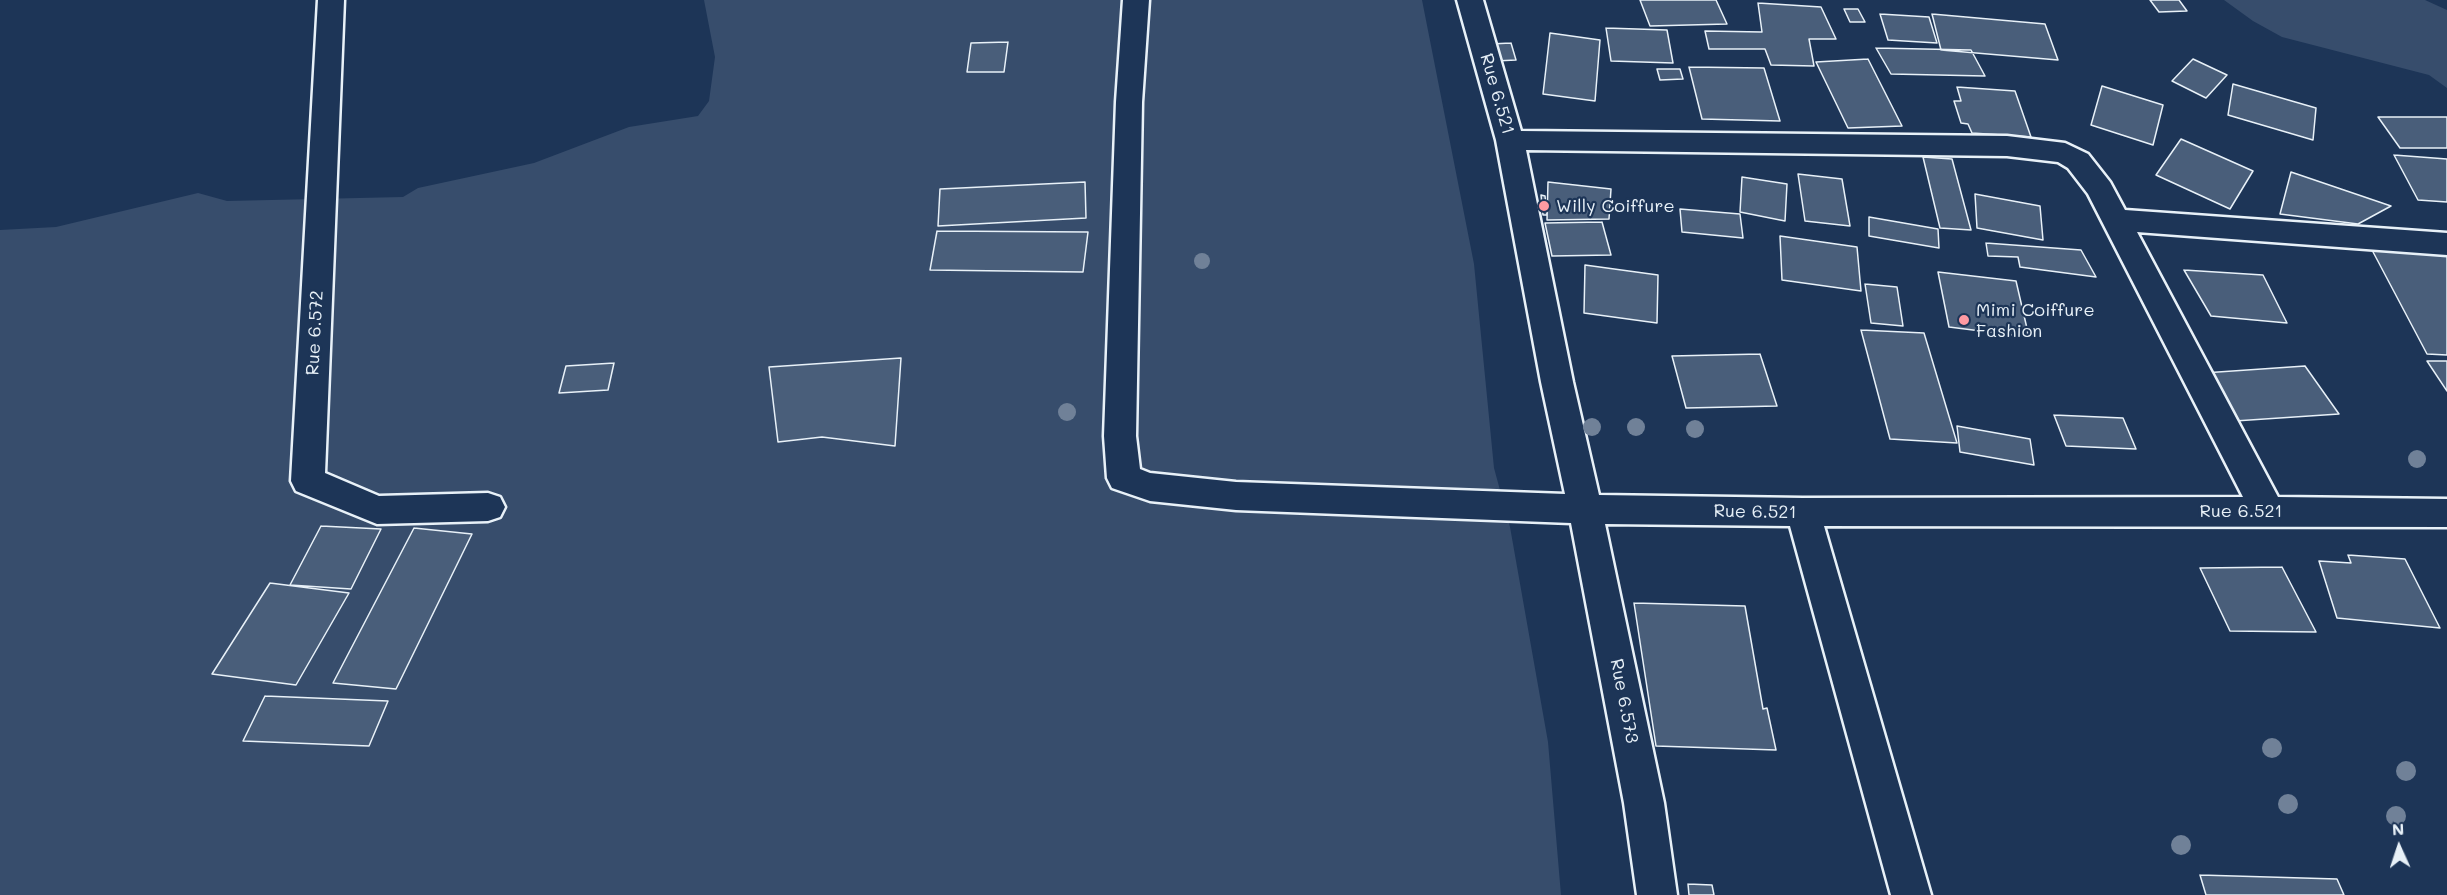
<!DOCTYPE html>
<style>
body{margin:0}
#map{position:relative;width:2447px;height:895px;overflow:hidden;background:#1d3557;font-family:Mali,sans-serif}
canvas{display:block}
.north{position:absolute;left:2369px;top:817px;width:60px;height:60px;-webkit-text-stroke:4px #1d3557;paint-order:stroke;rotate:357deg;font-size:16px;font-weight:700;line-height:24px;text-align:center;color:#e8f1f8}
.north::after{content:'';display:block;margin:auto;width:21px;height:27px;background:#e8f1f8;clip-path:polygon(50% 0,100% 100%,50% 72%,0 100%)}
</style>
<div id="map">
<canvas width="2447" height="895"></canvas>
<div class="north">N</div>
</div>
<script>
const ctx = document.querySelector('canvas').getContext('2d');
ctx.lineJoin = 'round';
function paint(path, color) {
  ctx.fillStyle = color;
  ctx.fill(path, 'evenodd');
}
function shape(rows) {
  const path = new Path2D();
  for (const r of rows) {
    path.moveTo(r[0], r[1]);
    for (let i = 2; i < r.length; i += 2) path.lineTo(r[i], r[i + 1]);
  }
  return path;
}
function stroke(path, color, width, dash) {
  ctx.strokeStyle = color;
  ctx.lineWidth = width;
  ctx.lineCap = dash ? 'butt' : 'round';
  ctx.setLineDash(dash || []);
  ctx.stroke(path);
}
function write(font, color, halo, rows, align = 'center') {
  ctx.font = font + ' Mali,sans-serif';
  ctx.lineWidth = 4.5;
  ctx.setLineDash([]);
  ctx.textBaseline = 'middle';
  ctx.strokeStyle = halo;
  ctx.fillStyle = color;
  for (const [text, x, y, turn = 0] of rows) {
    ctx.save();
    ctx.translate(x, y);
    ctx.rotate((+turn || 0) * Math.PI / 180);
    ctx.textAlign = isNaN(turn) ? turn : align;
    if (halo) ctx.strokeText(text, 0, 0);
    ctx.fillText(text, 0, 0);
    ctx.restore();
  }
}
paint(shape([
 [704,0,1422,0,1474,264,1494,468,1510,527,1548,742,1561,895,0,895,0,230,56,227,198,193,227,201,403,197,418,188,534,163,629,127,698,116,709,101,715,57],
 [2224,0,2425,0,2447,10,2447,88,2429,75,2282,37,2253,21]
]), '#374d6c');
const building = shape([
 [1640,0,1716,0,1727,24,1650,26,1640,0],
 [2150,0,2179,0,2187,11,2159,12,2150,0],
 [1758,3,1821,7,1836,39,1809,39,1814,66,1771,65,1765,49,1709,49,1705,31,1762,32,1758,3],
 [1844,9,1858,9,1865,22,1850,22,1844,9],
 [1880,14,1929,17,1937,43,1888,40,1880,14],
 [1932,14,2045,24,2058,60,1941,50,1932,14],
 [1606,28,1667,30,1673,63,1611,61,1606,28],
 [1550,33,1600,40,1595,101,1543,94,1550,33],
 [1008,42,1004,72,967,72,971,43,1008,42],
 [1511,43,1516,60,1495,61,1490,44,1511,43],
 [1876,48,1971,50,1985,76,1891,74,1876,48],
 [1868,59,1902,126,1848,128,1816,62,1868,59],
 [2193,59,2227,75,2206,98,2172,81,2193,59],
 [1689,67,1764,68,1780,121,1702,119,1689,67],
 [1657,69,1680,69,1683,79,1660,80,1657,69],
 [2233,84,2316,108,2313,140,2228,115,2233,84],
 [2102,86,2163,105,2153,145,2091,125,2102,86],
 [1957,87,2015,91,2031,137,1972,133,1968,124,1961,123,1954,101,1961,101,1957,87],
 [2378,117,2447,117,2447,148,2400,148,2378,117],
 [2181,139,2253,171,2230,209,2156,175,2181,139],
 [2394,155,2447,159,2447,202,2418,200,2394,155],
 [1923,157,1952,159,1971,230,1940,228,1923,157],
 [2291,172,2391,206,2358,224,2280,214,2291,172],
 [1798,174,1842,179,1850,226,1805,221,1798,174],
 [1742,177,1787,184,1785,221,1740,212,1742,177],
 [1085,182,1086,218,938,226,940,189,1085,182],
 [1548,182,1611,189,1609,219,1547,220,1548,182],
 [1975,194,2040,206,2043,240,1977,228,1975,194],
 [1541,195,1545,196,1547,215,1543,215,1541,195],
 [1680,209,1740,214,1743,238,1682,232,1680,209],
 [1869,217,1938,229,1939,248,1869,236,1869,217],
 [1602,222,1611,255,1552,256,1545,223,1602,222],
 [937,231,1088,232,1083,272,930,270,937,231],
 [1780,236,1857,247,1861,291,1782,280,1780,236],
 [1986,243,2081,250,2096,277,2020,267,2018,257,1988,256,1986,243],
 [2372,250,2447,255,2447,355,2427,354,2372,250],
 [1585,265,1658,275,1657,323,1584,313,1585,265],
 [2184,270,2263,275,2287,323,2211,316,2184,270],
 [1938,272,2016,281,2029,337,1949,327,1938,272],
 [1865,284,1897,287,1903,326,1871,323,1865,284],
 [1861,330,1924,333,1957,443,1890,439,1861,330],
 [1760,354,1777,406,1686,408,1672,356,1760,354],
 [901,358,895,446,822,437,778,442,769,367,901,358],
 [2427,361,2447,361,2447,391,2427,361],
 [614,363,608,390,559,393,566,366,614,363],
 [2305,366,2339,414,2220,422,2189,374,2305,366],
 [2054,415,2123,418,2136,449,2066,446,2054,415],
 [1957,426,2030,439,2034,465,1960,452,1957,426],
 [321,526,381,529,351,589,290,585,321,526],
 [414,528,472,534,396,689,333,683,414,528],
 [2348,555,2405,559,2440,628,2337,618,2319,561,2351,563,2348,555],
 [2282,567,2316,632,2230,631,2200,568,2282,567],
 [270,583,349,593,296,685,212,674,270,583],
 [1634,603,1745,606,1763,709,1767,708,1776,750,1656,746,1634,603],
 [265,696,388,701,369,746,243,741,265,696],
 [2200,875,2337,879,2344,895,2206,895,2200,875],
 [1688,884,1712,885,1714,895,1689,895,1688,884]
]);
paint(building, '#495e7a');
stroke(building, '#e8f1f8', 1.5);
const minor = shape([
 [318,0,344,0,325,473,379,496,488,493,500,497,505,507,500,517,488,521,377,524,296,491,291,481,318,0],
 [1123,0,1149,0,1142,102,1136,436,1140,469,1150,473,1236,482,1565,494,1541,382,1496,140,1457,0,1483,0,1521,131,2007,136,2065,143,2088,154,2110,182,2125,210,2447,233,2447,255,2137,232,2278,497,2447,499,2447,527,1824,526,1931,895,1891,895,1790,526,1605,524,1664,803,1677,895,1637,895,1624,803,1571,523,1236,510,1150,501,1112,488,1107,478,1104,436,1116,102,1123,0],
 [1526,150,2007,156,2058,162,2068,168,2088,194,2243,497,1803,498,1599,495,1573,382,1526,150]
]);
stroke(minor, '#e8f1f8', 5);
paint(minor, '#1d3557');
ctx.fillStyle = '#708198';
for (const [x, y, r] of [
 [1202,261,8],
 [1067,412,9],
 [1592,427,9],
 [1636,427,9],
 [1695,429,9],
 [2417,459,9],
 [2272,748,10],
 [2406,771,10],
 [2288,804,10],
 [2396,816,10],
 [2181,845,10]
]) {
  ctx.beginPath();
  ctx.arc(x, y, r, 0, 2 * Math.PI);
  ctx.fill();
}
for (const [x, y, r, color] of [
 [1544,206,6,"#ff9aa2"],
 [1964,320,6,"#ff9aa2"]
]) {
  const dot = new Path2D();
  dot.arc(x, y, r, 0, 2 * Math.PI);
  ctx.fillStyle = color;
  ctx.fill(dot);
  stroke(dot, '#1d3557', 2);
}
write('18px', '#e8f1f8', '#1d3557', [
 ["Rue 6.521",1497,94,74],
 ["Rue 6.572",315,333,-87],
 ["Rue 6.521",2241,511],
 ["Rue 6.521",1755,512,1],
 ["Rue 6.573",1624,701,79]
]);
write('18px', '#e8f1f8', '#1d3557', [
 ["Willy Coiffure",1556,206],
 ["Mimi Coiffure",1976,310],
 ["Fashion",1976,331]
], 'left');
</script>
